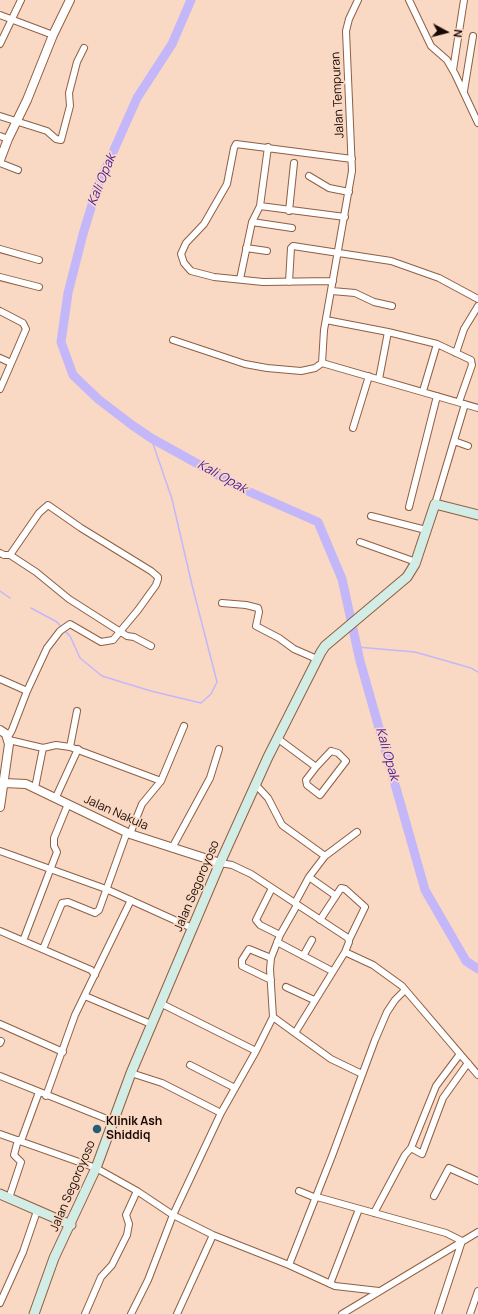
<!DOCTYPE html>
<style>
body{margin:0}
#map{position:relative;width:478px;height:1314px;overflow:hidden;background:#f9d8c4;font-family:Manrope,sans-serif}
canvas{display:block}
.north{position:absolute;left:426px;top:12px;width:40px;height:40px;-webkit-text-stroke:3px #f9d8c4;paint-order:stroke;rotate:97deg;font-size:11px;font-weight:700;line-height:16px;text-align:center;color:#190801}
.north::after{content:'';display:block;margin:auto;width:14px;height:18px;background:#190801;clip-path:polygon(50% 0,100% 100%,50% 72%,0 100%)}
</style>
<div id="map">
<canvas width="478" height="1314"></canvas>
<div class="north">N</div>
</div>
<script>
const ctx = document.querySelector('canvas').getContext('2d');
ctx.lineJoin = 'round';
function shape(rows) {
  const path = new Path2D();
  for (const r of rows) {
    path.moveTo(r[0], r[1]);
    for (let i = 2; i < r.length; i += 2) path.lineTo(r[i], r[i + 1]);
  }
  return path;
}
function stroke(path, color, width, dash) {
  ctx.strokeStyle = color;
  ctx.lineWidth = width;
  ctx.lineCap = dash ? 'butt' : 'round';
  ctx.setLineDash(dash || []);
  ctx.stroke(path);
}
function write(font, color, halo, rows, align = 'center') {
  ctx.font = font + ' Manrope,sans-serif';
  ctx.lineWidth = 3.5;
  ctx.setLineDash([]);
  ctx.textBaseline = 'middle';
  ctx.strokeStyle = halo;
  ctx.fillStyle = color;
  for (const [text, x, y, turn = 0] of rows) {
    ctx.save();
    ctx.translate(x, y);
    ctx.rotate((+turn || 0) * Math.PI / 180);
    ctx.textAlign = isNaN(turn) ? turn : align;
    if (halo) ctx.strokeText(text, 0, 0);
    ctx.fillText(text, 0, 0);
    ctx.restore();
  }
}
stroke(shape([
 [0,591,10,598],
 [31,608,57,622,61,627],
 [64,630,70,636,80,658,102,676,151,691,201,703,211,694,217,682,192,585,172,499,151,438],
 [357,647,415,652,471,668,478,672]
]), '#c3b7fa', 1.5);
stroke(shape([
 [191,0,172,44,137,98,97,188,83,234,68,293,61,342,73,375,98,399,132,425,151,438,243,489,318,522,342,579,360,661,425,890,466,961,478,969]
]), '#c3b7fa', 9);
const minor = shape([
 [358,0,349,19,346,31,352,171,324,330,322,363,478,408],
 [409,0,431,46,447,60,455,74,478,123],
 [0,15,53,35],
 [0,44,21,0],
 [453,70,464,0],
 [464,91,473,36],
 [0,116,47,131,56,139,61,140,70,106,69,93,77,62,84,48],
 [0,136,8,139],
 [0,163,18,170],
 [309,176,329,188,349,192],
 [260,206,345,217],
 [289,211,294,163],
 [252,222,292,228],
 [246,248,267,251],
 [0,249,39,260],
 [0,277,39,287],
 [240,279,252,222,260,206,268,147],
 [333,281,263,282,214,277,191,271,184,263,181,254,186,243,204,224,227,184,234,148,236,144,352,159],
 [289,282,291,248,293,246,391,261,439,278,478,299],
 [332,291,355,293,374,302,392,306],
 [0,311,23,323,26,329,0,389],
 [326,320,388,332,437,344,471,360,472,365,459,402],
 [173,340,245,364,267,368,301,371,315,368,322,363],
 [456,353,464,329,478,306],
 [0,358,11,363],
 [379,379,388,332],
 [423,391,437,344],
 [353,428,369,376],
 [454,441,468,446],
 [435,504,465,404],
 [409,507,437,396],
 [371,516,426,530],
 [360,542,416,562],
 [0,553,4,555,10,555,36,572,69,599,127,636,134,637,151,646],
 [222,603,246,605,258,608,259,612,256,626,279,638,294,649,317,659],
 [0,679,27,691],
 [8,737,12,730,27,691,47,648,60,631,70,624,101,642,113,640,138,610,156,585,158,579,158,577,151,571,81,528,48,505,39,513,10,555],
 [277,738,316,767],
 [9,740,43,748,56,745,70,747,161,781],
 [70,747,77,711],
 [331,751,338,753,346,761,320,795,307,785,306,780,316,767,331,751],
 [255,784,268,798,282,825,325,856],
 [35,788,43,748],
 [56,797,78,749],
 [130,834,142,804,161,781,184,726],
 [172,848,210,778,219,749],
 [0,851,106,889,192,928],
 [220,863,232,865,251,874,348,938,349,942,345,952,373,965,402,986,478,1075],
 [309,877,336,896],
 [272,888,256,920,260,925,280,935],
 [295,903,309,877,325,856,357,832],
 [320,920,341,888,345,889,365,907,349,940],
 [0,931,91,970,95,975],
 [23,941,57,852,54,846,54,838,68,804],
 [277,942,332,971],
 [43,949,62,903,68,902,95,913,99,910,127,832],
 [303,956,312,940],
 [271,958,249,949,242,960,242,966,271,980],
 [286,987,314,1000],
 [85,996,151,1024],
 [160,1003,256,1051],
 [273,1017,295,1033,345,952],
 [0,1024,63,1052],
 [295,1033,331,1059,362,1074],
 [0,1043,1,1041],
 [190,1065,235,1088],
 [131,1073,162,1083,221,1113],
 [0,1076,112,1121],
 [46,1096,75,1015,131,900],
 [0,1134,96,1168,137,1191,173,1215,213,1235,289,1265],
 [21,1141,39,1092],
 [411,1148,422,1154,443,1098,468,1063],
 [299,1191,316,1198],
 [434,1196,449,1168,478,1181],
 [317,1197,446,1233,462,1241,438,1314],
 [9,1198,21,1162,14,1155,18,1140],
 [374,1213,405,1155,411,1148,436,1086,460,1054],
 [330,1284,359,1209],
 [379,1291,335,1286,289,1265,332,1156,375,1040,387,1012,395,1000,405,990],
 [0,1303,23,1252,37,1211],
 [85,1314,101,1277,112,1265,127,1235,129,1224,126,1215,137,1191],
 [131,1314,148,1280,173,1215,221,1113,256,1051,273,1017,270,969,271,958,280,935,297,905],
 [177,1314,213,1235],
 [342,1314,478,1232],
 [470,1314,478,1291]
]);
const tertiary = shape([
 [0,160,8,139,27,100,53,35,70,0],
 [0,730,6,734,9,744,0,807],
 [4,783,26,784,130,834,220,863]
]);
const secondary = shape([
 [0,1194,71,1225],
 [34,1314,54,1258,96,1168,131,1073,220,863,268,757,321,652,325,646,407,577,415,564,435,504,478,515]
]);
stroke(minor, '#8f5f42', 8);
stroke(tertiary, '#8f5f42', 10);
stroke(secondary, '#8f5f42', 11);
stroke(minor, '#fff', 6);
stroke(tertiary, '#fff', 8);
stroke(secondary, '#d2ede5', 9);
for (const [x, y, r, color] of [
 [97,1129,5,"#265e78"]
]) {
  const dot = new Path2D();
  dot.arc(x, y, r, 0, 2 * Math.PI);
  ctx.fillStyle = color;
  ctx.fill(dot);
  stroke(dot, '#f9d8c4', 1.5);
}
write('12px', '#190801', '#f9d8c4', [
 ["Jalan Tempuran",338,95,-93],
 ["Jalan Nakula",116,813,24],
 ["Jalan Segoroyoso",197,886,-67],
 ["Jalan Segoroyoso",73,1186,-67]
]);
write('bold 12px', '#190801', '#f9d8c4', [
 ["Klinik Ash",106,1122],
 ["Shiddiq",106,1136]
], 'left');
write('italic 13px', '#4a1899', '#f9d8c4', [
 ["Kali Opak",102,180,-68],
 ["Kali Opak",222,477,29],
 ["Kali Opak",387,754,74]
]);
</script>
